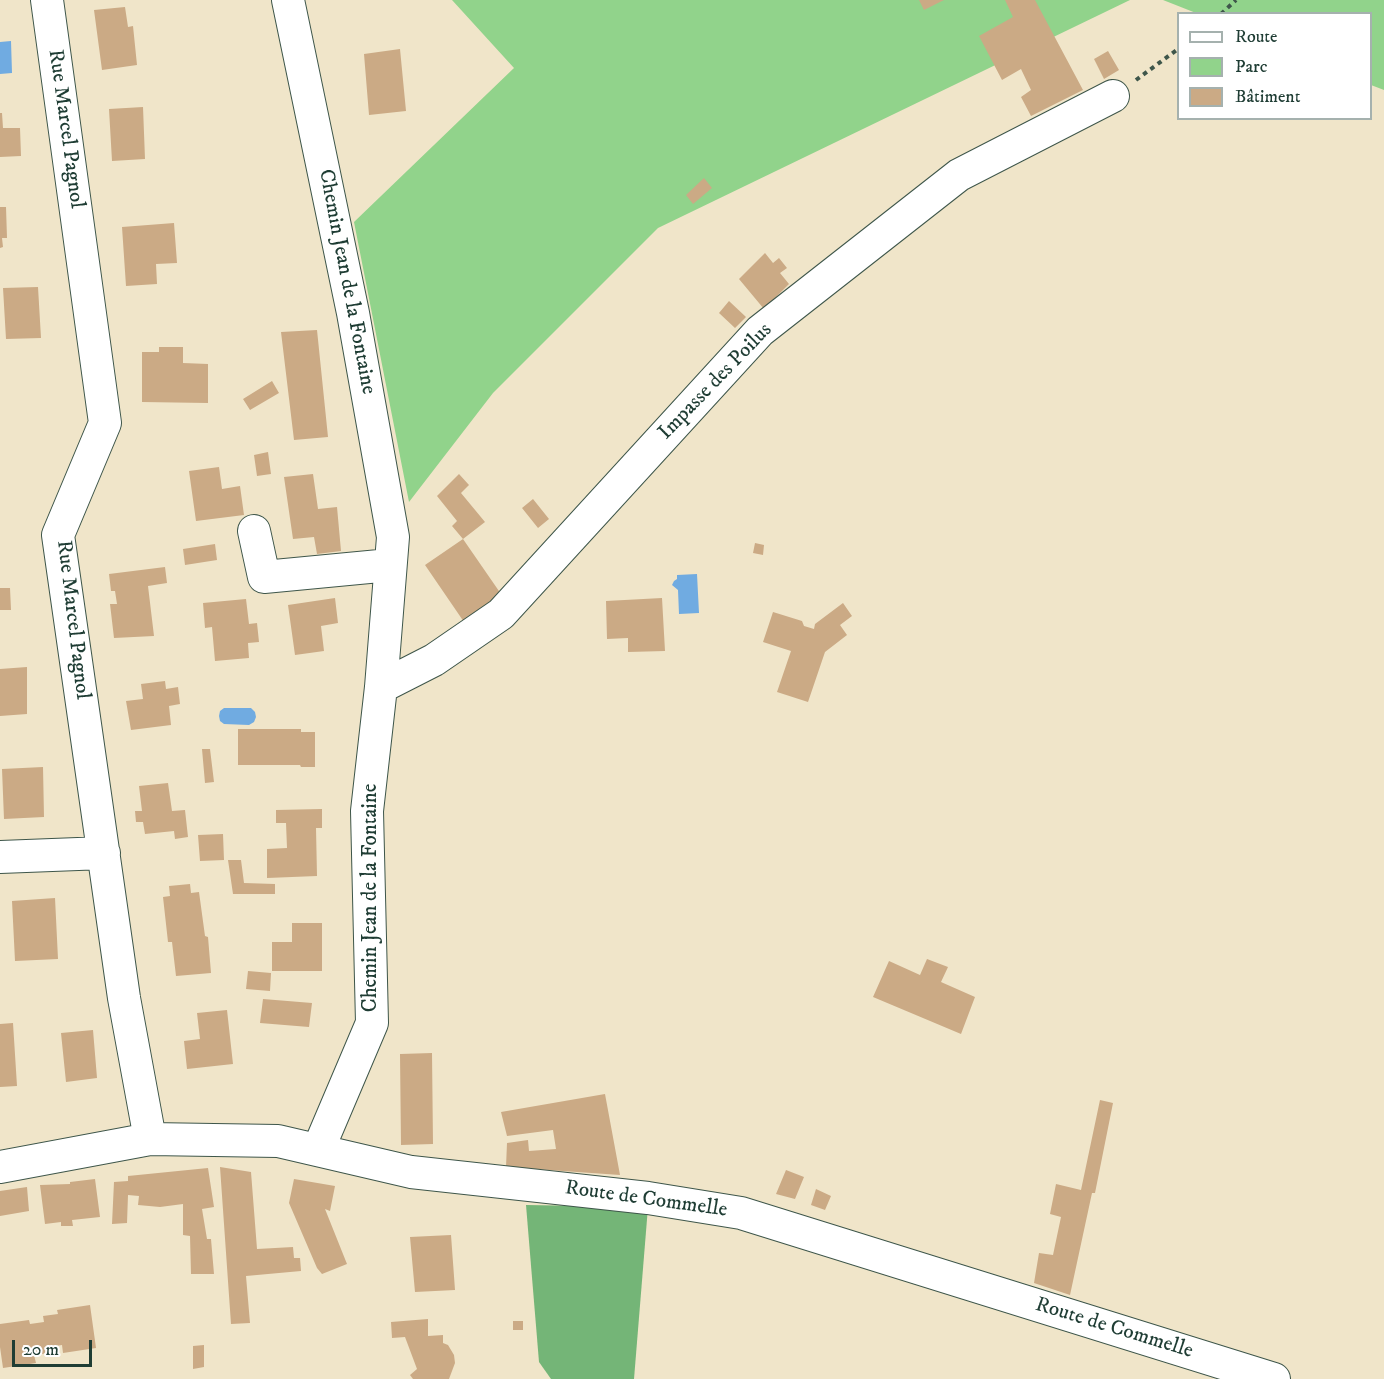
<!DOCTYPE html>
<meta charset="utf-8">
<style>
body{margin:0}
#map{position:relative;width:1384px;height:1379px;overflow:hidden;background:#f0e5c9;font-family:"IM FELL DW Pica",serif}
canvas{display:block}
.legend{position:absolute;left:1177px;top:12px;width:195px;height:108px;box-sizing:border-box;background:#fff;border:2px solid #a5b1ae;margin:0;padding:8px 10px;list-style:none;font-size:18px;color:#1f3d34}
.legend li{display:flex;align-items:center;gap:12px;height:30px}
.legend b{width:30px;border:2px solid #a5b1ae}
.scale{position:absolute;left:12px;top:1340px;width:80px;height:27px;box-sizing:border-box;border:3px solid #1f3d34;border-top:0;padding-left:8px;font-size:18px;line-height:21px;white-space:nowrap;color:#1f3d34;-webkit-text-stroke:4px #fff;paint-order:stroke}
</style>
<div id="map">
<canvas width="1384" height="1379"></canvas>
<ul class="legend">
<li><b style="height:8px;background:#fff"></b>Route</li>
<li><b style="height:16px;background:#91d38b"></b>Parc</li>
<li><b style="height:16px;background:#cbaa85"></b>Bâtiment</li>
</ul>
<div class="scale">20 m</div>
</div>
<script>
const ctx = document.querySelector('canvas').getContext('2d');
ctx.lineJoin = 'round';
function paint(path, color) {
  ctx.fillStyle = color;
  ctx.fill(path, 'evenodd');
}
function shape(rows) {
  const path = new Path2D();
  for (const r of rows) {
    path.moveTo(r[0], r[1]);
    for (let i = 2; i < r.length; i += 2) path.lineTo(r[i], r[i + 1]);
  }
  return path;
}
function stroke(path, color, width, dash) {
  ctx.strokeStyle = color;
  ctx.lineWidth = width;
  ctx.lineCap = dash ? 'butt' : 'round';
  ctx.setLineDash(dash || []);
  ctx.stroke(path);
}
function write(font, color, halo, rows, align = 'center') {
  ctx.font = font + ' "IM FELL DW Pica",serif';
  ctx.lineWidth = 4.5;
  ctx.setLineDash([]);
  ctx.textBaseline = 'middle';
  ctx.strokeStyle = halo;
  ctx.fillStyle = color;
  for (const [text, x, y, turn = 0] of rows) {
    ctx.save();
    ctx.translate(x, y);
    ctx.rotate((+turn || 0) * Math.PI / 180);
    ctx.textAlign = isNaN(turn) ? turn : align;
    if (halo) ctx.strokeText(text, 0, 0);
    ctx.fillText(text, 0, 0);
    ctx.restore();
  }
}
paint(shape([
 [452,0,1130,0,658,228,493,393,409,502,354,222,514,68],
 [1163,0,1384,0,1384,90,1371,85,1370,14,1196,13]
]), '#91d38b');
paint(shape([
 [526,1205,648,1207,634,1379,551,1379,539,1362]
]), '#74b577');
paint(shape([
 [11,41,12,73,0,74,0,42],
 [697,574,699,613,679,614,678,590,672,585,674,581,677,579,677,575],
 [224,708,251,708,255,712,256,717,254,722,249,725,224,724,220,721,219,716,220,711]
]), '#70abe1');
paint(shape([
 [919,0,944,0,924,10],
 [1005,0,1035,0,1083,90,1031,116,1021,97,1031,90,1021,69,1002,80,979,36,1013,17],
 [125,7,128,27,133,26,137,65,102,70,94,10],
 [400,49,406,111,369,115,364,54],
 [1108,51,1119,70,1104,79,1094,59],
 [143,107,145,159,112,161,109,109],
 [0,113,2,113,3,128,20,128,21,156,0,157],
 [704,178,712,188,693,204,686,195],
 [0,207,6,207,7,238,2,238,3,247,0,248],
 [174,223,177,263,156,264,157,284,126,286,122,227],
 [765,253,773,263,779,258,787,268,780,273,789,284,764,309,739,279],
 [38,287,41,338,6,339,3,288],
 [729,301,746,317,735,328,719,313],
 [317,330,328,437,294,440,281,332],
 [159,347,183,347,183,363,208,364,208,403,142,402,142,352,159,352],
 [272,381,279,393,250,410,243,399],
 [268,452,271,474,257,476,254,455],
 [219,467,222,489,240,486,244,515,196,521,189,471],
 [313,474,318,509,337,507,341,551,317,554,314,537,293,539,284,477],
 [459,474,469,485,461,493,485,522,463,539,501,594,464,622,425,565,463,539,452,526,457,521,437,496],
 [533,499,549,519,538,528,522,508],
 [755,543,764,545,763,555,753,553],
 [215,544,217,560,185,565,183,549],
 [165,567,167,583,148,586,154,636,114,638,110,604,117,604,115,591,111,591,109,574],
 [0,588,10,588,11,610,0,610],
 [335,598,338,623,321,626,324,651,295,655,288,605],
 [662,598,665,651,628,652,628,638,607,639,606,601],
 [246,599,249,624,257,623,259,642,248,643,249,658,215,661,212,627,205,628,203,603],
 [843,603,852,616,840,625,847,635,825,652,808,702,777,692,791,651,763,642,773,612,802,621,804,626,814,629,815,624],
 [27,667,27,714,0,716,0,669],
 [165,681,166,689,178,687,180,704,169,706,171,725,131,730,126,701,143,699,141,684],
 [238,729,301,729,301,732,315,732,315,767,301,767,300,765,238,765],
 [202,749,210,749,214,782,205,783],
 [43,767,44,817,4,819,2,769],
 [168,783,172,811,185,810,188,837,175,839,174,831,145,834,143,822,136,822,135,811,142,811,139,786],
 [322,809,322,828,316,828,317,876,267,878,267,849,287,848,286,823,276,823,276,810],
 [223,834,224,860,200,861,198,835],
 [228,860,241,860,244,883,275,884,275,894,233,894],
 [190,884,191,893,199,892,205,936,208,937,211,973,176,976,172,942,168,942,163,897,170,896,169,886],
 [55,898,58,959,15,961,12,901],
 [292,923,322,923,322,971,272,971,272,942,292,942],
 [927,959,948,967,941,982,975,997,961,1034,873,997,889,961,920,975],
 [248,971,271,973,270,991,246,989],
 [263,999,312,1003,309,1027,260,1023],
 [227,1010,233,1064,187,1069,184,1041,200,1039,197,1013],
 [13,1023,17,1086,0,1087,0,1024],
 [93,1030,97,1078,66,1082,61,1033],
 [432,1053,433,1144,401,1145,400,1054],
 [605,1094,620,1175,506,1167,507,1143,528,1140,529,1151,556,1149,553,1130,507,1136,501,1112],
 [1100,1100,1113,1103,1095,1193,1092,1193,1070,1295,1034,1283,1039,1253,1053,1255,1061,1217,1050,1214,1056,1184,1081,1190],
 [220,1167,251,1172,257,1249,293,1247,294,1258,300,1258,301,1271,246,1276,250,1323,231,1324],
 [208,1168,214,1207,202,1209,207,1239,211,1239,214,1274,191,1274,190,1236,183,1235,183,1204,160,1207,138,1205,139,1196,128,1195,127,1223,112,1224,114,1182,128,1181,128,1176],
 [786,1170,804,1177,795,1199,776,1194],
 [95,1179,100,1217,72,1220,73,1226,61,1226,61,1222,45,1224,40,1185,70,1184,70,1182],
 [294,1179,335,1186,330,1211,325,1209,347,1264,322,1274,317,1268,289,1203],
 [27,1187,29,1211,0,1216,0,1191],
 [816,1189,831,1196,825,1210,811,1205],
 [451,1235,455,1290,415,1292,410,1237],
 [90,1305,96,1348,63,1353,62,1345,48,1347,49,1353,34,1355,36,1363,3,1368,0,1347,0,1324,29,1320,30,1324,44,1322,43,1316,58,1314,57,1310],
 [428,1319,428,1336,443,1335,443,1343,448,1345,454,1355,455,1363,449,1379,413,1379,410,1375,417,1369,405,1337,392,1338,391,1322],
 [513,1321,523,1321,523,1330,513,1330],
 [204,1345,204,1367,193,1369,193,1346]
]), '#cbaa85');
const minor = shape([
 [47,0,105,423,58,535,124,998,150,1139],
 [288,0,353,313,393,537,381,687,367,811,372,1023,318,1150],
 [254,531,264,577,390,565],
 [381,687,434,660,501,614,760,331,959,175,1113,96],
 [0,857,104,853],
 [0,1167,150,1139,278,1141,411,1172,648,1198,741,1213,1274,1379]
]);
stroke(minor, '#3e564a', 34);
stroke(shape([
 [1221,14,1236,0],
 [1136,80,1178,49]
]), '#3e564a', 4, [4.5, 4.5]);
stroke(minor, '#fff', 32);
write('21px', '#1f3d34', '#fff', [
 ["Rue Marcel Pagnol",65,129,82],
 ["Chemin Jean de la Fontaine",346,282,79],
 ["Impasse des Poilus",716,382,-46],
 ["Rue Marcel Pagnol",72,620,83],
 ["Chemin Jean de la Fontaine",372,898,-90],
 ["Route de Commelle",646,1200,8],
 ["Route de Commelle",1114,1329,17]
]);
</script>
